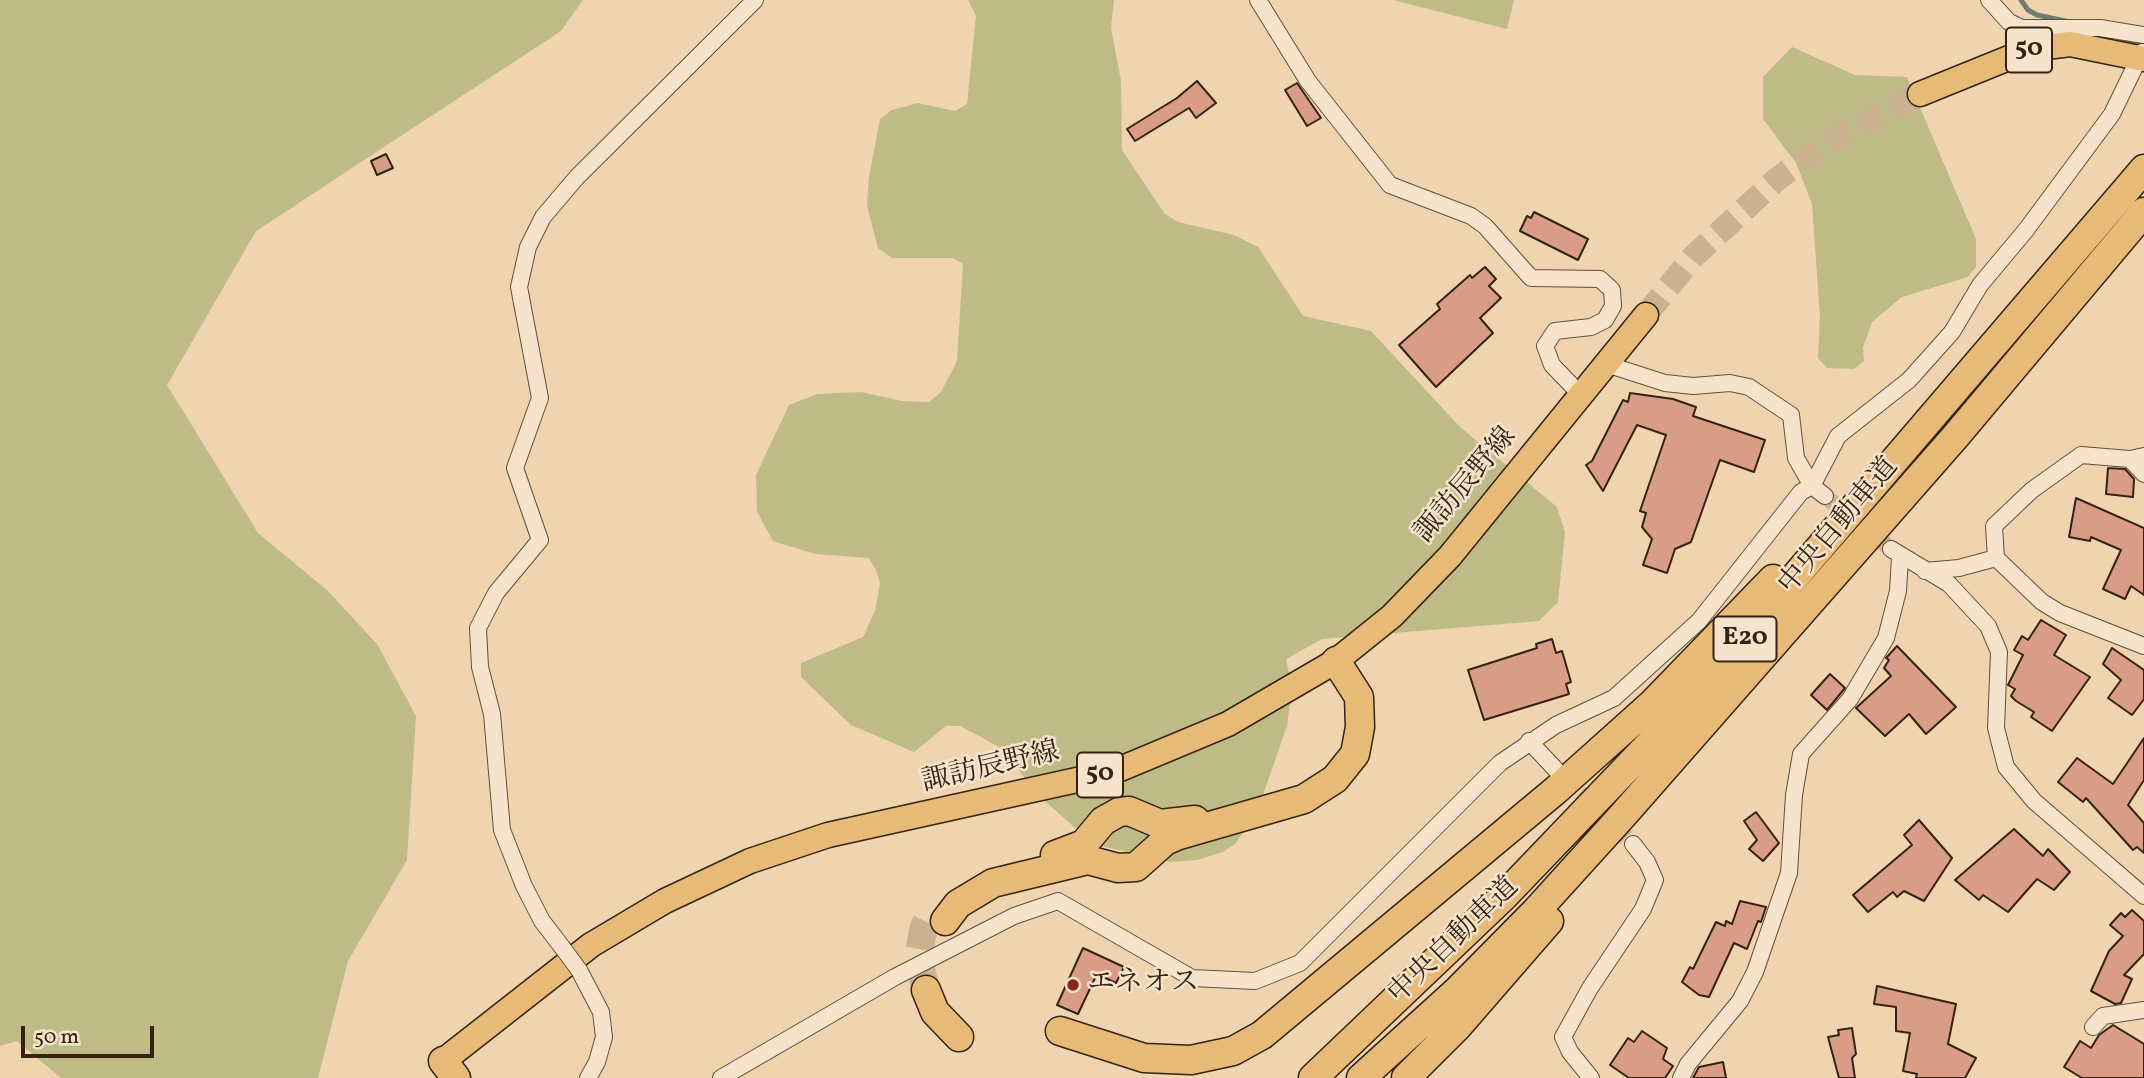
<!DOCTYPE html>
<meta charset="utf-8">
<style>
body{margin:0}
#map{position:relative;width:2144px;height:1078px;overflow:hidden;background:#efd4af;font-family:Vollkorn,serif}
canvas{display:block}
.scale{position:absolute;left:21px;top:1026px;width:133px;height:32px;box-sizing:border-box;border:4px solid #342313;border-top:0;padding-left:9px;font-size:21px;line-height:24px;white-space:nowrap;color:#342313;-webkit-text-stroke:5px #f5e3cb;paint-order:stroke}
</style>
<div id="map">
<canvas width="2144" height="1078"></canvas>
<div class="scale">50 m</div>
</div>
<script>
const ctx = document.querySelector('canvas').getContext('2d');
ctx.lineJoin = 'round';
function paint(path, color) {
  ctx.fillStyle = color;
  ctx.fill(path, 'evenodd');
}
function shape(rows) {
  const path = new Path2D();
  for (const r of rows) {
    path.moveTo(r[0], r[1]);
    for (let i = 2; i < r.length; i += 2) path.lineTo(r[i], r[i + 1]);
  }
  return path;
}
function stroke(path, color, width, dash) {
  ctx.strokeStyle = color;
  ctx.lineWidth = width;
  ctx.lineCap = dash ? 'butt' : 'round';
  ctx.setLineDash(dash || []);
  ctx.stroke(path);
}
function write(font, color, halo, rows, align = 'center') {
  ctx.font = font + ' Vollkorn,"Noto Serif JP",serif';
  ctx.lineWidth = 5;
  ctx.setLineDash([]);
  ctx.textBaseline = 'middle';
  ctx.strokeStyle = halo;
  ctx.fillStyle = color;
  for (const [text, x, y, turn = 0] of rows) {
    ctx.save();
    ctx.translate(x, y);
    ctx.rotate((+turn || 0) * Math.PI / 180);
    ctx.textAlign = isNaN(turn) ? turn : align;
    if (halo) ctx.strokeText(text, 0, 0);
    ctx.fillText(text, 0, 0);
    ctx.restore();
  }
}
paint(shape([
 [0,0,583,0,561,31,256,231,167,385,258,533,327,590,377,644,416,716,407,860,348,961,318,1078,61,1078,17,1041,0,1046],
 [968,0,1114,0,1111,28,1121,81,1122,150,1165,214,1178,222,1234,235,1258,247,1303,316,1371,331,1460,427,1557,507,1565,532,1558,602,1539,621,1322,639,1286,659,1292,687,1287,726,1257,812,1235,844,1223,852,1197,860,1170,862,1093,844,1036,793,1003,749,960,726,946,726,914,752,851,725,801,677,801,663,863,637,875,611,880,583,876,570,869,558,815,554,773,541,757,512,756,475,789,405,817,394,861,392,902,401,929,402,941,392,957,361,963,264,953,258,892,258,878,248,867,206,869,177,880,119,892,110,918,103,955,111,967,104,976,16],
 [1393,0,1514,0,1507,29],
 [1792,47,1855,75,1907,77,1976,239,1976,267,1968,277,1902,297,1872,322,1863,347,1864,361,1854,369,1827,368,1818,358,1820,317,1812,204,1796,163,1763,119,1763,77]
]), '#bebb87');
stroke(shape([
 [2021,0,2028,10,2037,15,2070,22],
 [2122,39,2144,46]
]), '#717c6e', 5);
const building = shape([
 [1197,81,1216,103,1196,118,1189,108,1135,141,1127,129,1177,98,1197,81],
 [1297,83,1321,118,1307,126,1285,90,1297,83],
 [386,154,393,168,377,175,371,161,386,154],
 [1534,212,1588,239,1578,260,1520,231,1527,216,1531,218,1534,212],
 [1485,267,1496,279,1489,286,1501,298,1480,318,1493,333,1436,387,1399,345,1440,309,1437,304,1470,275,1472,278,1485,267],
 [1630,393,1673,399,1696,407,1693,416,1765,440,1754,472,1720,460,1691,542,1675,549,1667,573,1643,565,1652,539,1642,527,1646,513,1640,511,1666,435,1637,425,1603,491,1586,465,1592,461,1623,400,1628,402,1630,393],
 [2108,468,2125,469,2134,479,2133,497,2106,494,2108,468],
 [2076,498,2144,528,2144,595,2131,586,2125,599,2103,589,2121,550,2091,537,2090,541,2069,537,2076,498],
 [2041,620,2066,635,2054,655,2090,677,2052,731,2031,717,2034,712,2016,701,2011,696,2015,689,2008,685,2023,655,2014,650,2022,636,2028,640,2041,620],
 [1552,639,1556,653,1562,651,1571,682,1566,684,1569,694,1484,720,1468,670,1537,648,1536,644,1552,639],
 [1897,646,1956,707,1926,734,1909,714,1885,736,1856,708,1891,676,1884,668,1889,660,1886,658,1897,646],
 [2112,648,2144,670,2144,699,2132,715,2108,698,2121,680,2103,664,2112,648],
 [1830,674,1845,688,1827,710,1811,695,1830,674],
 [2144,738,2144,780,2128,805,2144,823,2144,853,2137,847,2133,850,2086,798,2083,802,2058,782,2077,758,2113,784,2144,738],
 [1756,812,1779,843,1763,861,1749,849,1757,840,1744,821,1756,812],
 [1919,820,1952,858,1924,901,1904,891,1897,897,1893,892,1868,912,1853,895,1912,845,1904,835,1919,820],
 [2014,829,2043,856,2048,849,2070,872,2054,890,2037,879,2008,912,1983,895,1979,900,1955,880,2014,829],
 [1740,901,1766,907,1761,922,1758,921,1747,949,1734,943,1709,997,1699,995,1682,982,1690,967,1693,969,1716,922,1725,926,1726,921,1732,924,1740,901],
 [2132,910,2144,921,2144,954,2124,975,2132,979,2121,1003,2115,1004,2091,991,2109,951,2123,936,2110,925,2121,913,2125,917,2132,910],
 [1083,948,1124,967,1116,983,1097,974,1078,1014,1057,1005,1083,948],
 [1877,986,1956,1004,1948,1044,1976,1058,1965,1078,1916,1078,1917,1074,1903,1071,1910,1033,1896,1031,1896,1007,1874,1004,1877,986],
 [2113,1025,2144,1044,2144,1078,2082,1078,2064,1067,2080,1041,2091,1048,2099,1035,2113,1025],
 [1852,1028,1856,1054,1852,1058,1855,1078,1839,1078,1828,1037,1839,1035,1838,1030,1852,1028],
 [1642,1031,1667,1048,1663,1059,1673,1066,1665,1078,1629,1078,1610,1065,1628,1038,1634,1042,1642,1031],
 [1723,1062,1726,1078,1693,1078,1699,1067,1723,1062]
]);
paint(building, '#d99d87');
stroke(building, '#342313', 2);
stroke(shape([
 [1825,496,1891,549],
 [1563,776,1633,844]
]), '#cab190', 16, [16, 8]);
stroke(shape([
 [1646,315,1692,258,1776,180,1833,139,1920,94]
]), '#cab190', 24, [24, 12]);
stroke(shape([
 [926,990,918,957,924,927,932,911]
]), '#cab190', 28, [28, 14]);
const minor = shape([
 [1258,0,1308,81,1390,185,1471,216,1485,226,1531,278,1600,279,1612,290,1613,306,1605,320,1591,327,1555,331,1545,346,1552,365,1581,395],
 [1989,0,2009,22,2022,28,2100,28,2144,35],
 [1606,364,1665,383,1693,386,1730,383,1749,387,1791,415,1796,458,1812,486,1825,496],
 [2144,456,2130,459,2081,455,2032,490,1994,526,1996,558,2042,602,2060,613,2144,646],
 [2130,459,2144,474],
 [1891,549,1949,584,1988,626,1999,652,1996,728,2006,767,2034,801,2144,896],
 [1925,571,1959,568,1996,558],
 [1529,741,1558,772],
 [562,947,542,921,524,886,502,830,492,714,480,667,478,628,496,593,540,540,515,468,540,398,519,287,528,247,543,217,577,177,755,0],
 [579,970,601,1012,604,1037,597,1062,588,1078],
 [2093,1027,2103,1016,2144,1010],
 [721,1078,895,977,1014,916,1058,901,1192,978,1255,981,1300,963,1500,763,1556,725,1614,698,1699,621,1801,492,1812,486,1838,436,1909,380,1952,332,1980,285,2026,230,2112,114,2142,52],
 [1591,1078,1570,1052,1563,1037,1590,988,1643,909,1655,880,1647,862,1633,844],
 [1681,1078,1688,1064,1740,1001,1755,972,1789,873,1794,795,1801,754,1850,699,1886,638,1898,591,1900,557]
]);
const primary = shape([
 [1920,94,2031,49,2070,44,2144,59],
 [443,1061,591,945,665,901,750,861,828,835,1113,772,1228,724,1336,661,1392,616,1450,556,1646,315]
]);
const motorway = shape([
 [1055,855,1084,844,1103,821,1119,812,1129,811,1160,824,1195,820],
 [945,921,958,904,993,883,1088,860,1118,868,1136,867,1165,841,1179,835,1304,799,1335,779,1355,754,1360,727,1359,697,1336,661],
 [926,990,935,1012,959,1037],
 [1060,1031,1144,1058,1191,1060,1233,1051,1262,1035,1556,790,1652,704,1773,579],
 [443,1061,456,1078],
 [1313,1078,1504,896,1668,725,2144,169],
 [1361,1078,1458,990,1537,910,1624,814,1955,437,2144,212],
 [1406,1078,1457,1027,1549,921]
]);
stroke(minor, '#634f3a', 18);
stroke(primary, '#342313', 27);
stroke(motorway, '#342313', 31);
stroke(minor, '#f5e3cb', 16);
stroke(primary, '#e8ba78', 24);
stroke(motorway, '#e8ba78', 28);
const minorBridge = shape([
 [562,947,579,970]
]);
stroke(minorBridge, '#634f3a', 18, []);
stroke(minorBridge, '#f5e3cb', 16);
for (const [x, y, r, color] of [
 [1073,985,7,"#8f2418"]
]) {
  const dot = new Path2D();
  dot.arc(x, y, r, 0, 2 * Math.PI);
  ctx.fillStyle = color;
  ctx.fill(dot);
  stroke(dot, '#f5e3cb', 2.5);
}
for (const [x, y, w] of [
 [2029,50,46],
 [1745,639,63],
 [1100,775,46]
]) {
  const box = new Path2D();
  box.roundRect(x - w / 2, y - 22.5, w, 45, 5);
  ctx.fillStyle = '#f5e3cb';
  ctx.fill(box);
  stroke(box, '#342313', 2);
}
write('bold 26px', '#342313', null, [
 ["50",2029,50],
 ["E20",1745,639],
 ["50",1100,775]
]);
write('28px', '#342313', '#f5e3cb', [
 ["諏訪辰野線",1467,486,-50],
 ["中央自動車道",1840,527,-50],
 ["諏訪辰野線",991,769,-13],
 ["中央自動車道",1455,942,-44]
]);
write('28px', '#342313', '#f5e3cb', [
 ["エネオス",1087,985]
], 'left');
</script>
